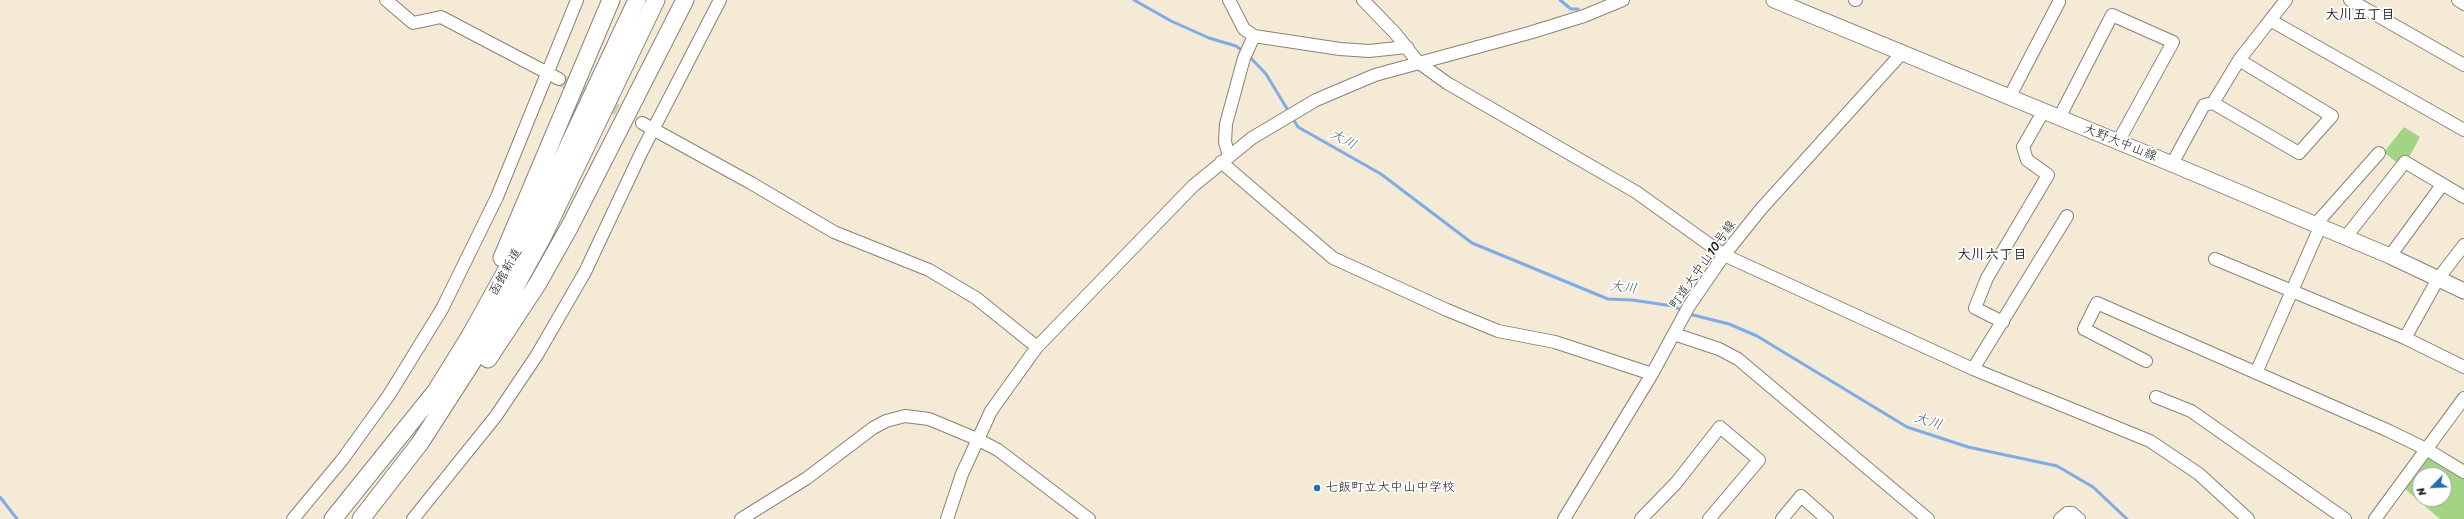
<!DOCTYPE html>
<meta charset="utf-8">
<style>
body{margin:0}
#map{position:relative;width:2464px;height:519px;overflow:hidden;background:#f5ead5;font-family:Sriracha,sans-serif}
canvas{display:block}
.north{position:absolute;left:2412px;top:467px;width:40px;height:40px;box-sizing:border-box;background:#fff;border:1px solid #a4a4a4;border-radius:50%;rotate:246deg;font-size:11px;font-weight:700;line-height:16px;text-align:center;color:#1c1c1c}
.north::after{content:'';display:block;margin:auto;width:14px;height:18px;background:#1f6fb2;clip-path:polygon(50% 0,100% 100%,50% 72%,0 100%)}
</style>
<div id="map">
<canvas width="2464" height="519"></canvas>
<div class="north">N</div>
</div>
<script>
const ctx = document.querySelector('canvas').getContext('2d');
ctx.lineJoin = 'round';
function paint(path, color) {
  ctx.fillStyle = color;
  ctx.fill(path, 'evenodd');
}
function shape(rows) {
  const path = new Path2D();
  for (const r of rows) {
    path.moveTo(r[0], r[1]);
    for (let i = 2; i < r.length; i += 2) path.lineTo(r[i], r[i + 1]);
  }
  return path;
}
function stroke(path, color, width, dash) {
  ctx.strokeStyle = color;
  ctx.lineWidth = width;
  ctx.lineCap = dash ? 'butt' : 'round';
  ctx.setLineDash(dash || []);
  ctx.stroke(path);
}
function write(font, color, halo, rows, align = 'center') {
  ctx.font = font + ' Sriracha,"Klee One",sans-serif';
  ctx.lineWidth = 3.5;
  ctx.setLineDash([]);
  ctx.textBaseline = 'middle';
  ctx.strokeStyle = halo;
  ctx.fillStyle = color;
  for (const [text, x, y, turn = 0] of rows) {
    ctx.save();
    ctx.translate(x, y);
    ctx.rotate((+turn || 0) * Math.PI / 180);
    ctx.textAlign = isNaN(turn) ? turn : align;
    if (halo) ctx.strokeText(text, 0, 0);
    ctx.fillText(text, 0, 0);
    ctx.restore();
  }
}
paint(shape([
 [2404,127,2420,137,2408,159,2403,155,2397,163,2384,152],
 [2429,458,2464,479,2464,519,2440,519,2404,488,2424,459],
 [2420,475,2444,475,2444,499,2420,499]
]), '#a2d483');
stroke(shape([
 [1134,0,1171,21,1209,38,1236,46,1244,52],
 [1560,0,1571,9,1578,9],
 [1248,55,1266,74,1289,112],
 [1292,117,1298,127,1381,174,1472,243,1608,299,1632,300,1673,306,1684,311],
 [1689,314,1729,324,1757,336,1907,427,1968,447,2057,466,2093,487,2127,519],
 [0,497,17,519]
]), '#7dace7', 3);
stroke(shape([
 [559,79,642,123]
]), '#d4cbb9', 12, [12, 6]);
const minor = shape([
 [386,0,413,23,441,17,559,79],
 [1229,0,1244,29,1254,36,1340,49,1369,51,1407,47],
 [1363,0,1395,33,1418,62,1447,83,1636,192,1724,255,1973,369,2150,441,2199,474,2248,519],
 [1855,0,1856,0],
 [2350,0,2464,65],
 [2458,0,2464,4],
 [2270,20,2464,130],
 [2009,98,2059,2],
 [2213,103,2239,60,2286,0],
 [2059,118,2112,15,2173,42,2118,142],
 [642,123,751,183,834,232,929,270,976,298,1037,347],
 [1229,156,1225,142,1226,124,1244,58,1254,36],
 [1221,162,1333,258,1447,310,1498,331,1555,342,1652,374],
 [2172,164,2204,105,2213,103,2299,153,2332,116,2239,60],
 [2315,225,2379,153],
 [2345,238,2405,162,2464,197],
 [2390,256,2442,185],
 [2215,259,2405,338,2464,367],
 [2003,322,1975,308,1987,278,2048,175,2027,160,2023,147,2043,112],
 [1674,334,1719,349,1738,359,1928,519],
 [2405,338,2438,279,2464,245],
 [2146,361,2084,329,2097,303,2389,431,2426,449,2464,472],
 [1973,369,2067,216],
 [2256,373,2320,227],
 [2156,397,2191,411,2345,519],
 [293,519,342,460,389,395,442,309,497,197,577,0],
 [413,519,496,416,537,355,585,272,642,151,720,0],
 [741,519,807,478,873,428,886,421,905,416,929,419,977,439,998,450,1089,519],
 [947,519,962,474,991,411,1037,347,1193,186,1252,138,1316,100,1375,75,1529,33,1584,16,1623,0],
 [1564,519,1652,374,1689,306,1724,255,1761,209,1902,53],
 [1641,519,1676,483,1720,427,1759,460,1709,519],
 [1782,519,1801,496,1827,519],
 [2060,519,2067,513,2072,513,2079,519],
 [2375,519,2464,398]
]);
const major = shape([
 [1774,0,2172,164,2390,256,2464,291]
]);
const highway = shape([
 [502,258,611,0],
 [488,359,538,283,570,226,685,0],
 [333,519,436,391,470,336,529,230,637,0],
 [361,519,420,443,483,345,542,238,656,0]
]);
stroke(minor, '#888378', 14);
stroke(major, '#888378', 17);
stroke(highway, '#888378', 19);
stroke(minor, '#fff', 12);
stroke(major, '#fff', 15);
stroke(highway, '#fff', 17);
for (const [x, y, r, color] of [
 [1317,488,4,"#1f6fb2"]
]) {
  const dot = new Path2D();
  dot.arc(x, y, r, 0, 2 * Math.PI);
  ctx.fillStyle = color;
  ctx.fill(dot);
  stroke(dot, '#fff', 1.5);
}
write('13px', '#1c1c1c', '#fff', [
 ["大野大中山線",2120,143,22],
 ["町道大中山10号線",1703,265,-55],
 ["函館新道",506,272,-61]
]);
write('13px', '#1c1c1c', '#fff', [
 ["七飯町立大中山中学校",1325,488]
], 'left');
write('bold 14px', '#1c1c1c', '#fff', [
 ["大川五丁目",2360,15],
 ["大川六丁目",1992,255]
]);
write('italic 14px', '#485d77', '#fff', [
 ["大川",1343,140,29],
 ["大川",1623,288,7],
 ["大川",1928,422,18]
]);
</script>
